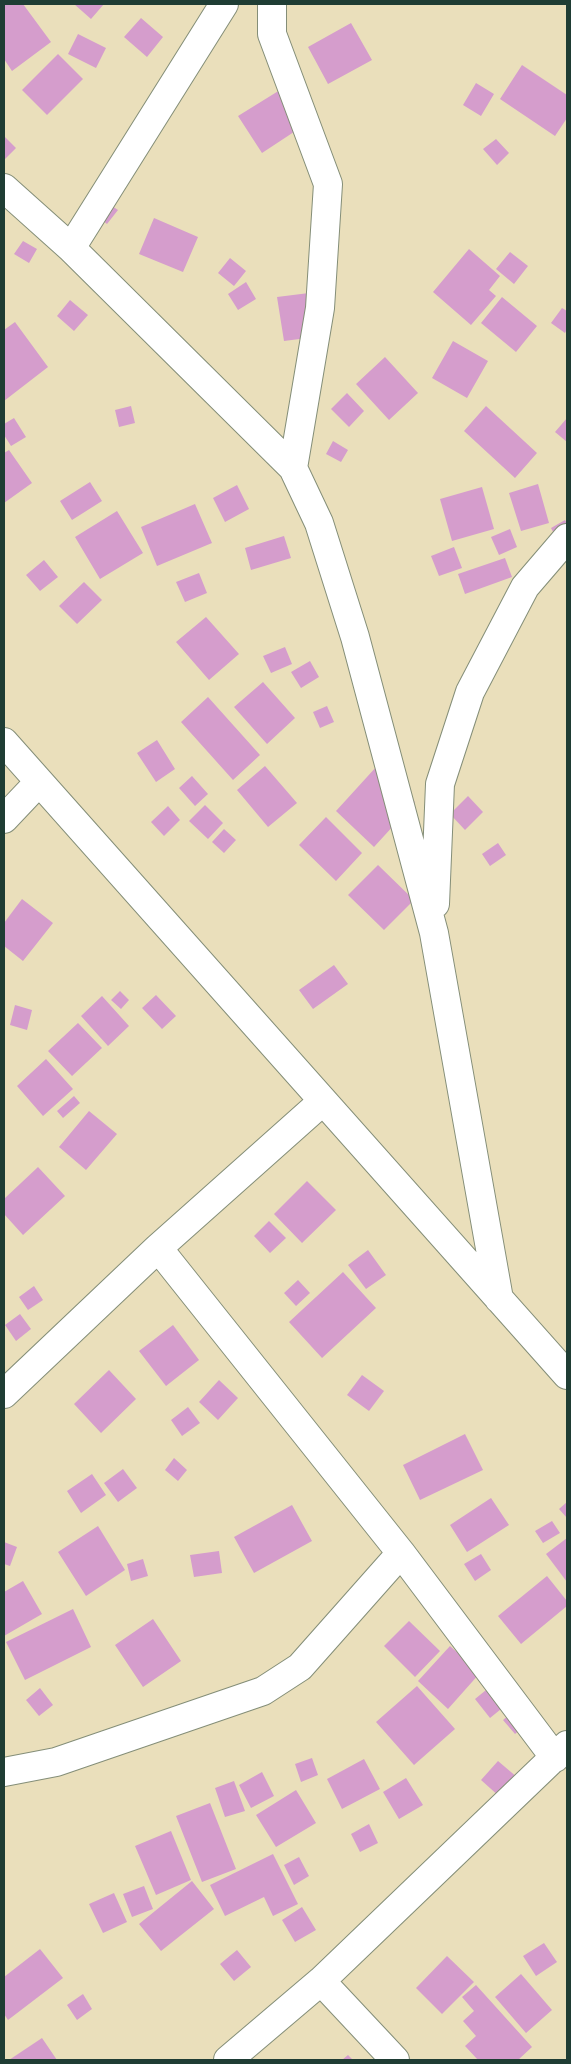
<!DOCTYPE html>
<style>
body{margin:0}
#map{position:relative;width:571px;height:2064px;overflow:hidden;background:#eadfbb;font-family:"Sorts Mill Goudy",serif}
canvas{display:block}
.frame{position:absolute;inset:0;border:5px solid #1f3d34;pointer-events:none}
</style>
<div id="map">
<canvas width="571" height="2064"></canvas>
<div class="frame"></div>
</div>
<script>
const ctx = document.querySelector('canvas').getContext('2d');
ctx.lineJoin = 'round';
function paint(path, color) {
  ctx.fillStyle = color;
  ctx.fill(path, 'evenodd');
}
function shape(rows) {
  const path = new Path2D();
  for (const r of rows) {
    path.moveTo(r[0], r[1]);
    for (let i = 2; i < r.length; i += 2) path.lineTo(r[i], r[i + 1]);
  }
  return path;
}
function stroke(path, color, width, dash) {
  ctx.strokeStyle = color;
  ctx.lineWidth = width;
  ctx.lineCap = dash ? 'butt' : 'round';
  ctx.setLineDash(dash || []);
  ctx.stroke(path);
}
paint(shape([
 [4,4,23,4,51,42,12,71,4,59],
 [74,4,104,4,91,19],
 [141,18,163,37,147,57,124,37],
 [351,23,372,60,328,84,308,47],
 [78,34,106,48,96,68,68,54],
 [58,54,83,79,47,115,22,90],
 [522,65,567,95,567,118,555,136,500,99],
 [476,83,494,94,481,116,463,105],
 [280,90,303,126,262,153,238,116],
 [4,136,16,148,4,160],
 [496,139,509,153,497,165,483,149],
 [106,202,118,210,107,224,96,215],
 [154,218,198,237,183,272,139,254],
 [23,241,37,249,29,263,14,254],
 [469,249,500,276,489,290,496,296,471,325,433,292],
 [510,252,528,266,514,284,496,269],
 [230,258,246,271,234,286,218,273],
 [246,282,256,299,238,310,228,294],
 [309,293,315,337,284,341,277,297],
 [502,297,537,326,516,352,481,323],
 [70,300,88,315,74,331,57,316],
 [562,308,567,311,567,329,565,333,551,323],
 [15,322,48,367,4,401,4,330],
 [453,341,488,361,467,398,432,378],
 [385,357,418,393,389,420,356,384],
 [347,393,364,411,349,427,331,409],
 [131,406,135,423,119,427,115,410],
 [486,406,537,453,515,478,464,431],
 [14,418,26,437,11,446,4,435,4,424],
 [567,418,567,442,555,432],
 [333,441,348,450,341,462,326,454],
 [9,450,32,483,4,503,4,453],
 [90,482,102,501,72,520,60,501],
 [538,484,549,523,521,531,509,493],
 [237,485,249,509,225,522,213,498],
 [482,487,494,529,452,541,440,499],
 [195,504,212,543,157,566,141,527],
 [117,511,143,553,100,579,75,537],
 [565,520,567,524,567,533,557,539,551,528],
 [510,529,517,547,499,555,491,537],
 [284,536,291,558,251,570,245,548],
 [454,547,462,568,439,576,431,556],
 [505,558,512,577,465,594,458,574],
 [44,560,58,577,40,591,26,575],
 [199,573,207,593,185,602,176,582],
 [84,582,102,600,77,624,59,606],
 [206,617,239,654,209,680,176,642],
 [285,647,292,664,271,673,263,656],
 [310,661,319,677,301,688,291,672],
 [263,682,295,718,267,744,234,707],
 [208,697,260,755,233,780,181,722],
 [327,706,334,722,320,728,313,712],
 [157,740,175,769,156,782,137,753],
 [265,766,297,803,268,827,237,790],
 [377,766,415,802,374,847,336,811],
 [192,776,208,794,195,806,179,788],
 [468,796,483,812,465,830,450,814],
 [205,805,223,823,208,839,189,821],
 [168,806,180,820,164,836,151,822],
 [326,817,362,853,336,881,299,845],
 [224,829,236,840,224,853,212,842],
 [498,843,506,855,490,866,482,854],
 [378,865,414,900,384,930,348,895],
 [22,899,53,923,23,961,4,946,4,923],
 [334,965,348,984,313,1009,299,990],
 [120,991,129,1000,121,1009,111,1000],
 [156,995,176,1016,162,1029,142,1008],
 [102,996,129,1026,108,1046,81,1016],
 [15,1005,32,1010,27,1030,10,1025],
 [78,1023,102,1048,72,1076,48,1051],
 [46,1059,73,1089,43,1116,17,1086],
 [74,1096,80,1103,63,1118,57,1111],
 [89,1111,117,1134,86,1170,59,1147],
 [38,1167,65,1196,23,1235,4,1214,4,1199],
 [307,1181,336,1210,302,1243,274,1214],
 [269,1221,286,1238,270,1253,254,1236],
 [368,1250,386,1275,366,1289,348,1265],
 [343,1272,376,1308,322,1358,289,1322],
 [298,1280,310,1293,296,1306,284,1293],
 [34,1286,43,1300,28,1310,19,1297],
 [20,1314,31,1329,16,1341,5,1325],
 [173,1325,199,1360,166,1386,139,1351],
 [109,1370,136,1399,101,1433,74,1404],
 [362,1375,384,1391,369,1411,347,1395],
 [219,1380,238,1398,218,1420,199,1402],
 [188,1407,200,1423,182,1436,171,1420],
 [465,1434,483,1470,420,1500,403,1465],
 [174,1458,187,1470,178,1481,165,1470],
 [123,1469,137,1488,118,1502,104,1483],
 [92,1474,106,1495,81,1513,67,1491],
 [491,1498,509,1525,467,1552,450,1525],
 [567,1502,567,1518,559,1509],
 [292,1505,312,1541,254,1573,234,1537],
 [552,1521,560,1533,543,1543,535,1531],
 [98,1526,125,1570,86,1596,58,1552],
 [567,1538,567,1582,546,1554],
 [4,1542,17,1547,10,1566,4,1564],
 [219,1551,222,1573,194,1577,190,1555],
 [481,1554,491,1570,475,1581,464,1564],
 [143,1559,148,1576,131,1581,127,1564],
 [547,1576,567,1601,567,1606,521,1644,498,1616],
 [23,1581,42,1614,4,1636,4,1592],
 [73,1609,91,1647,25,1680,6,1642],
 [153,1619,181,1661,143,1687,115,1645],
 [409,1621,440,1651,415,1677,384,1646],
 [450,1646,480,1673,448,1709,418,1681],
 [417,1686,455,1729,414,1765,376,1722],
 [491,1686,506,1705,490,1718,475,1699],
 [40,1688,53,1705,39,1716,26,1700],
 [515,1710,527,1724,515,1734,503,1720],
 [312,1758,318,1775,301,1782,295,1764],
 [364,1759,380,1789,342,1809,327,1779],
 [498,1761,518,1778,500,1797,481,1780],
 [262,1772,274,1796,251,1808,239,1785],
 [406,1778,423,1805,399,1819,383,1792],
 [234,1781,245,1811,225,1817,215,1788],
 [296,1790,316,1823,276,1847,256,1815],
 [210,1803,236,1869,202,1882,176,1816],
 [369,1824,378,1843,360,1852,351,1834],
 [171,1831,191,1880,156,1895,135,1846],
 [273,1854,298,1904,273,1916,264,1897,225,1916,210,1885],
 [299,1857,309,1876,294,1885,284,1865],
 [192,1881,214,1909,161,1951,139,1924],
 [144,1886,153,1909,132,1917,123,1894],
 [114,1893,127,1922,103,1933,89,1904],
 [302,1907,316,1930,295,1942,282,1920],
 [544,1943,557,1962,536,1976,523,1956],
 [40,1949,63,1978,8,2020,4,2014,4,1977],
 [237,1950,251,1967,234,1981,220,1964],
 [447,1956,474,1982,442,2014,416,1988],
 [521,1974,552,2010,526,2033,495,1997],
 [476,1985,532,2047,518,2060,478,2060,465,2046,476,2036,463,2021,474,2011,462,1997],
 [83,1994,92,2009,77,2020,67,2005],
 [42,2038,57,2060,9,2060],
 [348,2055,353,2060,342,2060]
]), '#d59dcc');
const minor = shape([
 [272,4,272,34,328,184,320,308,293,468],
 [4,188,71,248,293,468,319,523,355,637,434,933,499,1299],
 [71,248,224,4],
 [4,742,567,1375],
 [4,819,39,782],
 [435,904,440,784,470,692,525,587,567,538],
 [158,1248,401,1553,555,1758],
 [4,1394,158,1248,323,1101],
 [4,1772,56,1762,263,1691,300,1667,401,1553],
 [321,1981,395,2060],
 [228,2060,321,1981,567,1745]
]);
stroke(minor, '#848e78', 30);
stroke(minor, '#fff', 28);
</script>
